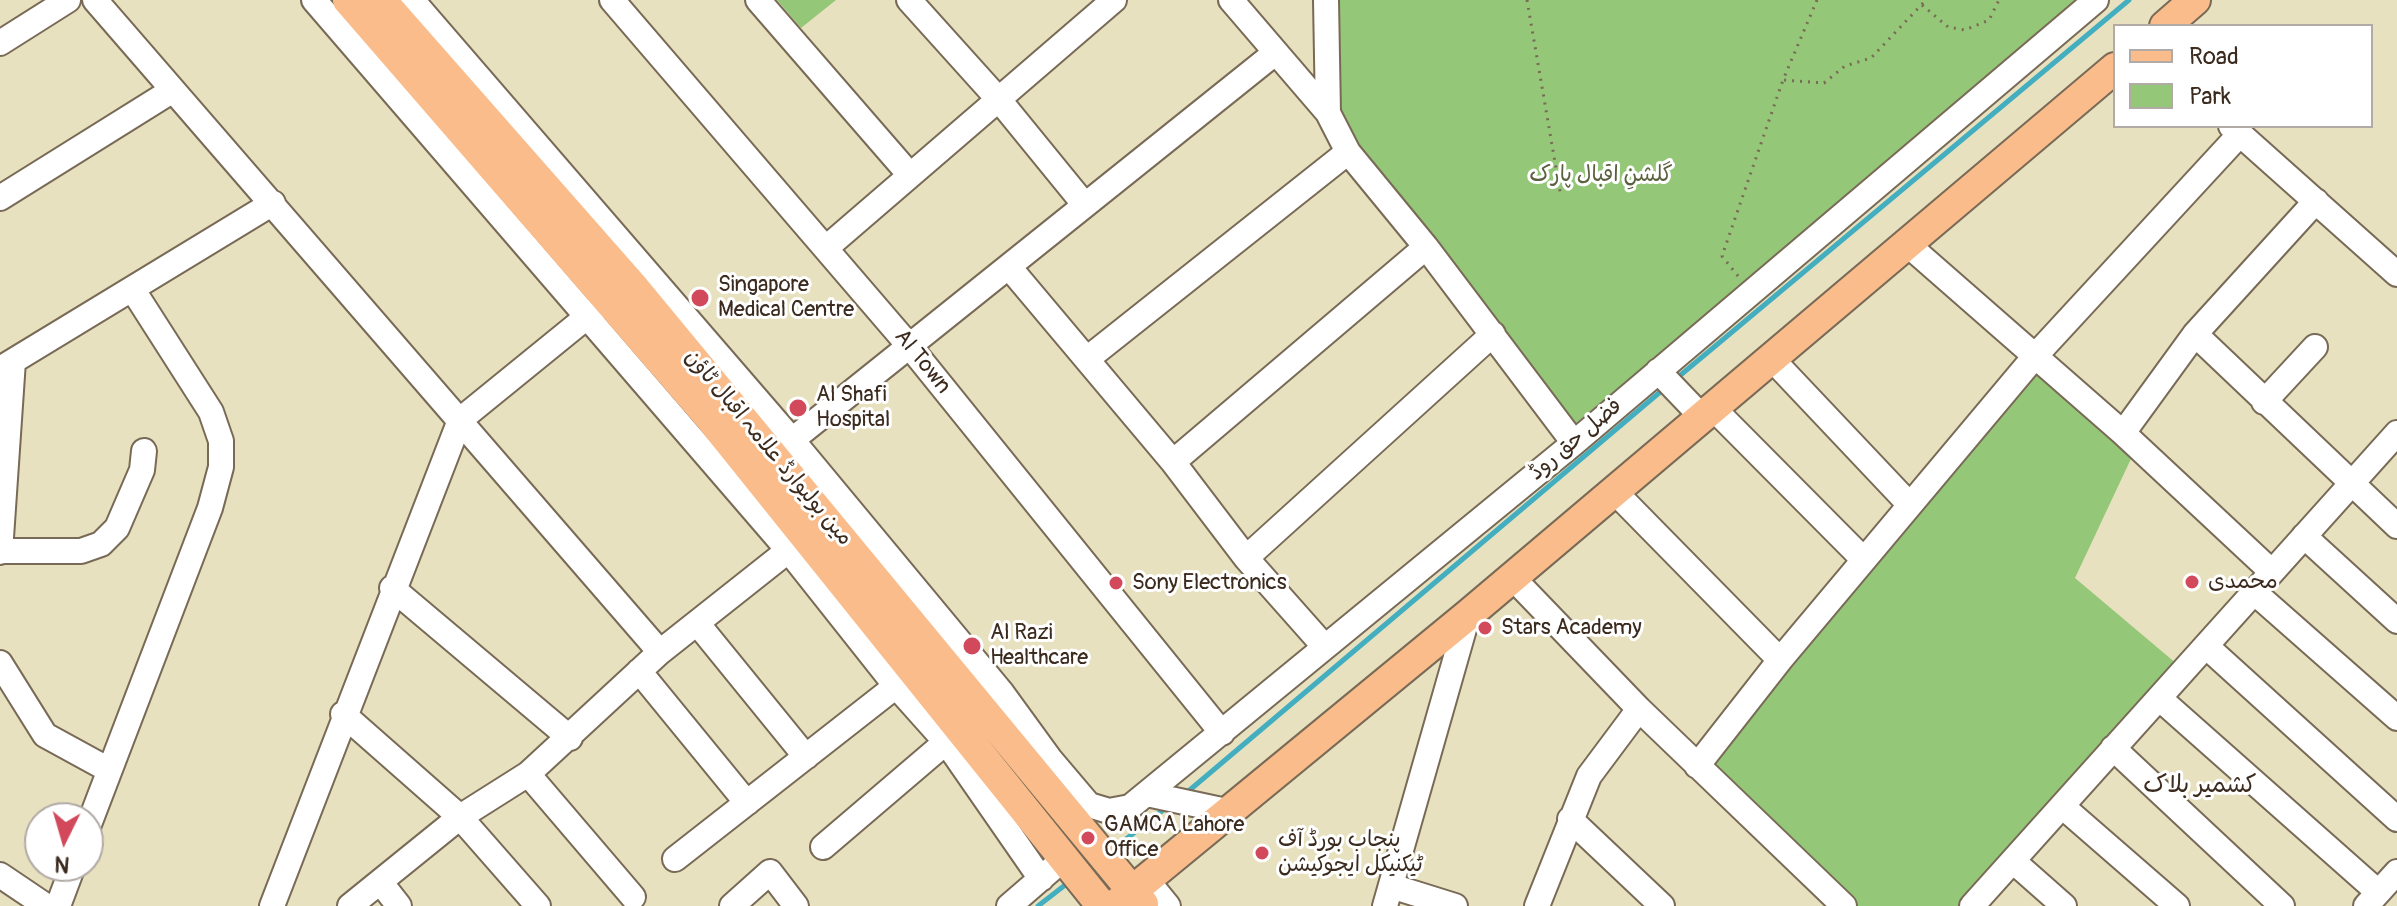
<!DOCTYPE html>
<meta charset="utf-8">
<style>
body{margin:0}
#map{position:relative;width:2397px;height:906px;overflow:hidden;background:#e8e1bf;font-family:Pangolin,sans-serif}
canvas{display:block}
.legend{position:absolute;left:2113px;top:24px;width:260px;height:104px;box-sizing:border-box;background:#fff;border:2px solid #b1aaa5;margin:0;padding:10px 14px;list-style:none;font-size:24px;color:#3b2a1e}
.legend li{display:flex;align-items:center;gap:16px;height:40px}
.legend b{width:40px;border:2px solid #b1aaa5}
.north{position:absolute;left:24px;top:802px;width:80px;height:80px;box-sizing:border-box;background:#fff;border:2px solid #b1aaa5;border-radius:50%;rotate:185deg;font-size:22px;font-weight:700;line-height:32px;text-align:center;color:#3b2a1e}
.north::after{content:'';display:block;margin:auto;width:28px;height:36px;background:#d1495b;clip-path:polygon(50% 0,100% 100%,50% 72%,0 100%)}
</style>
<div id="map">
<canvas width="2397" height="906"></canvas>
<ul class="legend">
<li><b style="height:10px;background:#f9bc8a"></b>Road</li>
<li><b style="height:22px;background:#95c778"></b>Park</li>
</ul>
<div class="north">N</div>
</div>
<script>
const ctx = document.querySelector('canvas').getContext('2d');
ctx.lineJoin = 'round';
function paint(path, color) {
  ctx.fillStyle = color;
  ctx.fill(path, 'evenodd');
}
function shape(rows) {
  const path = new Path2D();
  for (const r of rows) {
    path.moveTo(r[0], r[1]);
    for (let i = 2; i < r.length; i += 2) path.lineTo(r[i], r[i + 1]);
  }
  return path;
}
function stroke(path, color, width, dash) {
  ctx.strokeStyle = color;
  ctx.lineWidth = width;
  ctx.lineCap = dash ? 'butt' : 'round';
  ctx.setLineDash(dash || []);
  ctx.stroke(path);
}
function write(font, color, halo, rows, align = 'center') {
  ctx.font = font + ' Pangolin,"Playpen Sans Arabic",sans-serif';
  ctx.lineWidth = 6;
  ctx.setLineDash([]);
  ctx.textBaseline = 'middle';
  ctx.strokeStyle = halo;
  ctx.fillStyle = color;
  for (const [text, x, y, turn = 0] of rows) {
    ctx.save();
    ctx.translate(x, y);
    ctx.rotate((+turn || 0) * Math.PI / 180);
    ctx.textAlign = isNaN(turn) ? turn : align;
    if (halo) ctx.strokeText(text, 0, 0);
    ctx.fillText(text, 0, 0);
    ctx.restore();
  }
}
paint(shape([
 [777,0,836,0,801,28],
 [1326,0,2086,0,1576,423,1328,113],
 [2036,355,2137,446,2075,578,2184,670,1972,906,1844,906,1697,766]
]), '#95c778');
stroke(shape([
 [1677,378,2129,0],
 [1185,794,1666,387],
 [1112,850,1167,807],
 [1038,906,1069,882]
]), '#42aec0', 5);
const minor = shape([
 [95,0,660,652],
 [314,0,789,551,896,686,946,742,1041,879],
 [412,0,792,440],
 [612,0,911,348,1222,733],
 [758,0,909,174],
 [909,0,1000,101,1084,204],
 [1231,0,1328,113,1348,152,1426,247,1574,443],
 [1326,0,1328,113],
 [0,43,68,0],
 [2231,126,2397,274],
 [0,198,173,90],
 [1907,244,2123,433,2272,572],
 [826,248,1114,0],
 [1009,267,1173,462,1246,558,1324,646],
 [2195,334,2397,526],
 [1771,358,1910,505],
 [1087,359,1348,152],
 [0,369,273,203],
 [1658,371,1702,417],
 [2264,402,2315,347],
 [1713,408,1864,560],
 [2123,433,2195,334,2316,201],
 [1173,462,1426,247],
 [1614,491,1780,660],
 [2304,536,2397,621],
 [1,551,81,551,101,544,117,528,142,470,144,451],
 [0,552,13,361],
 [1246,558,1493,334],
 [1512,577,1639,709,1844,906],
 [392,588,570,738],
 [2254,592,2397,718],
 [697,623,806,757],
 [2206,646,2397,819],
 [0,663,45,735,109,770],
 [639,671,747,803],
 [2159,698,2378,892],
 [343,714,460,817,538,906],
 [2113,748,2282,906],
 [1050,759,1089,805,1109,811,1130,807,1574,443,2096,0],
 [1697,766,1780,660,2036,355,2240,134],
 [1037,769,1050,759,1002,693,792,440,1275,53],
 [528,774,633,897],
 [1147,794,1231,812],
 [2062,806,2177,906],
 [1570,819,1662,906],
 [88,827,210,508,221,467,221,441,211,412,133,290],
 [823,847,946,742],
 [675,859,896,686],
 [2013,861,2064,906],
 [0,875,46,906],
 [1146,879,1168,906],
 [381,883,399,906],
 [1391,886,1455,906],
 [58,906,73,866],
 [272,906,460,420,599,307],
 [350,906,460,817,528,774,660,652,799,542],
 [732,906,770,872,796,906],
 [1009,906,1053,868],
 [1385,906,1468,615],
 [1537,906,1589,776,1639,709],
 [1972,906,2397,433],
 [2366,906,2397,872]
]);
const major = shape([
 [348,0,711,419,1102,906],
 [381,0,635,289,1143,904],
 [2165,26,2195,0],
 [1114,906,1468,615,2115,68]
]);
stroke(minor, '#786a56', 28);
stroke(major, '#786a56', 34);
stroke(shape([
 [1527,0,1561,197],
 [1817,0,1783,80,1824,83,1845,66,1871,58,1926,0],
 [1922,5,1948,27,1965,30,1989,20,1999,0],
 [1738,276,1722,256,1783,80]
]), '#786a56', 3, [2, 6]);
stroke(minor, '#fff', 24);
stroke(major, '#f9bc8a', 30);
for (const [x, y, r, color] of [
 [700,298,10,"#d1495b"],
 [798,408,10,"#d1495b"],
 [2192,582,8,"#d1495b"],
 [1116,583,8,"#d1495b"],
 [1485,628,8,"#d1495b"],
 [972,646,10,"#d1495b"],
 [1088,838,8,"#d1495b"],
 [1262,853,8,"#d1495b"]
]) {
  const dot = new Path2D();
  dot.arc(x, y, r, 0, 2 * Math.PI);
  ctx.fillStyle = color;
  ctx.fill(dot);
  stroke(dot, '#fff', 3);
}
write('22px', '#5a613e', '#fff', [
 ["گلشنِ اقبال پارک",1601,175]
]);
write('22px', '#3b2a1e', '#fff', [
 ["Singapore",718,285],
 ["Medical Centre",718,310],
 ["Al Shafi",816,395],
 ["Hospital",816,420],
 ["محمدی",2208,582],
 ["Sony Electronics",1132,583],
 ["Stars Academy",1501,628],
 ["Al Razi",990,633],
 ["Healthcare",990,658],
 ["GAMCA Lahore",1104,825],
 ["Office",1104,850],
 ["پنجاب بورڈ آف",1278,840],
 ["ٹیکنیکل ایجوکیشن",1278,865]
], 'left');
write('22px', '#3b2a1e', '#fff', [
 ["AI Town",922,362,51],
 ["فضل حق روڈ",1576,440,-40],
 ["مین بولیوارڈ علامہ اقبال ٹاؤن",768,448,50]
]);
write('24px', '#3b2a1e', '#fff', [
 ["کشمیر بلاک",2200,786]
]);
</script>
